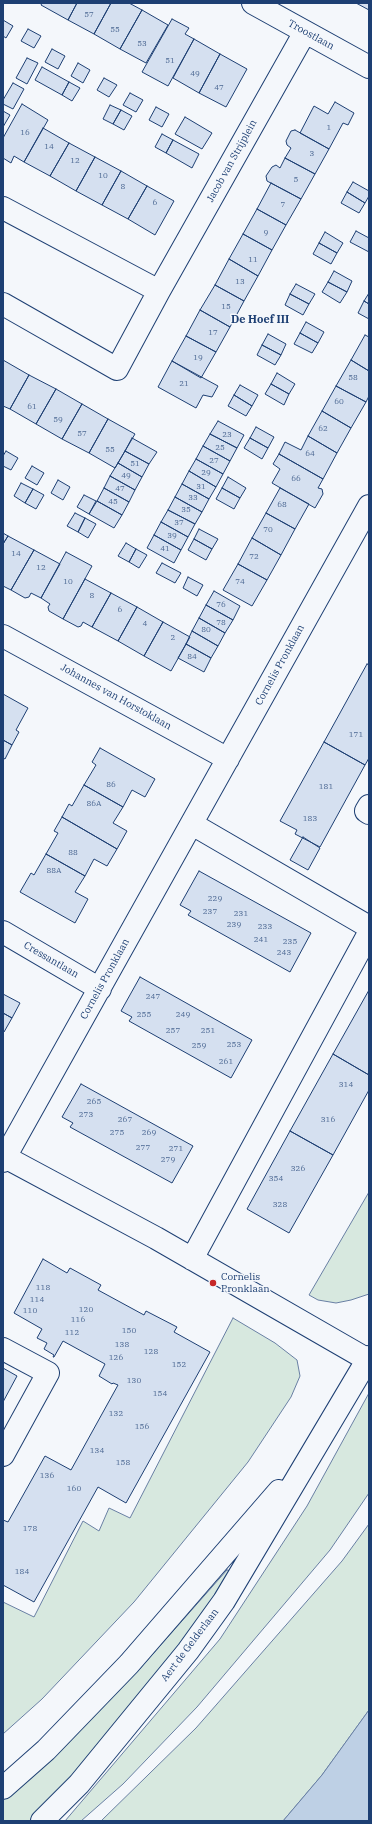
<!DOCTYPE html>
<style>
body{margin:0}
#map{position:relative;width:372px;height:1824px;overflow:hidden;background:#f4f7fb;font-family:"IBM Plex Serif",serif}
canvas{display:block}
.frame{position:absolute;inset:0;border:4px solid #1d3f73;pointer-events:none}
</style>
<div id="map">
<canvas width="372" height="1824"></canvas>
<div class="frame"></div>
</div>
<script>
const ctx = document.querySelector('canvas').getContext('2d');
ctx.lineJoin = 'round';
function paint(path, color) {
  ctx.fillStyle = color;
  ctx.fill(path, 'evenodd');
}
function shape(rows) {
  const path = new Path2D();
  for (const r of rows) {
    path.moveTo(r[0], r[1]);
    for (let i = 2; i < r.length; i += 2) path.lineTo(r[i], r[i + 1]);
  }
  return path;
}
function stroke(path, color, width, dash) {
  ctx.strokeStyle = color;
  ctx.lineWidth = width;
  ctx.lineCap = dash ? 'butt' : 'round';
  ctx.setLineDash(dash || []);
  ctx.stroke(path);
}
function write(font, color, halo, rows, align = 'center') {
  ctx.font = font + ' "IBM Plex Serif",serif';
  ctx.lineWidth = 3;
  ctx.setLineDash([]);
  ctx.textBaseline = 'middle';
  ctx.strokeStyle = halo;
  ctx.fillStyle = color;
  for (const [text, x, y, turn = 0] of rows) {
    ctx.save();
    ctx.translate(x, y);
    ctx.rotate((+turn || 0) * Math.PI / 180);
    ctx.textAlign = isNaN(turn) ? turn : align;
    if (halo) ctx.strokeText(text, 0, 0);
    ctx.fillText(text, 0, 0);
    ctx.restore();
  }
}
const green = shape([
 [369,1192,369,1294,351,1300,336,1303,318,1300,309,1295,369,1192],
 [233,1318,275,1343,297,1360,300,1376,291,1397,248,1462,134,1602,42,1699,3,1734,3,1602,34,1617,83,1521,99,1531,109,1508,130,1518,233,1318],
 [369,1393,369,1493,330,1550,197,1707,123,1784,81,1821,65,1821,220,1639,307,1506,369,1393],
 [369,1524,369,1710,322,1775,283,1821,101,1821,196,1728,342,1561,369,1524],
 [227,1570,231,1571,165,1669,34,1821,3,1821,3,1800,81,1728,136,1673,227,1570]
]);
paint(green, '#d7e8df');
stroke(green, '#687fa3', 1);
const water = shape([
 [369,1710,369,1821,283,1821,322,1775,369,1710]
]);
paint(water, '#bed0e5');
stroke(water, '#687fa3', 1);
const building = shape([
 [42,3,77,3,68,20,41,5,42,3],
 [77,3,111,3,94,34,68,20,77,3],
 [111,3,129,3,142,10,120,49,94,34,111,3],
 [356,3,369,3,369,10,356,3],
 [142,10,168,25,146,63,120,49,142,10],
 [172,19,189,28,185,34,194,39,168,86,142,72,172,19],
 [3,20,13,26,6,38,3,36,3,20],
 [28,29,41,36,34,48,21,41,28,29],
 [194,39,220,54,199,93,173,78,194,39],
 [52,49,65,56,58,69,45,62,52,49],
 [220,54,247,69,226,107,199,93,220,54],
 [27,58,38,63,27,84,16,78,27,58],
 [78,63,90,70,83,83,71,76,78,63],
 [42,67,69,82,62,95,35,80,42,67],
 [104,78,117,85,109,97,97,90,104,78],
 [69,82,80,88,72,101,62,95,69,82],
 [13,83,24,89,13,109,3,104,3,100,13,83],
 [130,93,143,100,136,112,123,105,130,93],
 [335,102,354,113,348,125,343,123,329,149,300,133,314,106,328,114,335,102],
 [22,104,48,120,24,162,14,156,11,163,3,158,3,138,22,104],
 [110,105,121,110,113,124,103,119,110,105],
 [156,107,169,114,162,127,149,120,156,107],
 [121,110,132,116,124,130,113,124,121,110],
 [3,111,10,115,3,127,3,111],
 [185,117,212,133,202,149,175,134,185,117],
 [43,128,69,143,50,176,24,162,43,128],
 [295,130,329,149,315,174,285,158,291,148,287,145,286,141,291,131,295,130],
 [162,134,173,140,166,153,155,147,162,134],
 [173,140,199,154,192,168,166,153,173,140],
 [69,143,95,157,76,191,50,176,69,143],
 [95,157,121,171,102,205,76,191,95,157],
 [285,158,315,174,301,199,267,181,266,176,272,167,276,165,280,168,285,158],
 [121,171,147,186,128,219,102,205,121,171],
 [353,182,369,191,369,196,365,203,347,192,353,182],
 [271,183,301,199,286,225,257,209,271,183],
 [147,186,174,201,155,235,128,219,147,186],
 [347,192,365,203,359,213,341,203,347,192],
 [257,209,286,225,272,250,243,234,257,209],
 [356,231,369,238,369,252,350,242,356,231],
 [325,232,343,243,337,253,319,243,325,232],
 [243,234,272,250,258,276,229,259,243,234],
 [319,243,337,253,331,264,313,254,319,243],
 [229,259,258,276,244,301,215,285,229,259],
 [334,271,352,281,347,292,328,282,334,271],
 [328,282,347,292,340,303,322,292,328,282],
 [296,284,315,294,309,304,290,294,296,284],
 [215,285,244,301,230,327,200,310,215,285],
 [369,293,369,304,364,301,369,293],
 [290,294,309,304,303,315,285,305,290,294],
 [364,301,369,304,369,319,358,313,364,301],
 [200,310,230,327,216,352,186,336,200,310],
 [306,322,324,332,318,343,300,333,306,322],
 [300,333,318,343,312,353,294,344,300,333],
 [268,334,286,344,281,355,262,345,268,334],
 [365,335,369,337,369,371,351,360,365,335],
 [186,336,216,352,201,378,172,361,186,336],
 [262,345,281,355,275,365,257,355,262,345],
 [3,360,29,375,10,409,3,406,3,360],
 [351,360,369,371,369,396,366,402,336,386,351,360],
 [172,361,218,386,212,397,203,395,196,408,158,387,172,361],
 [277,373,295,384,289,394,271,384,277,373],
 [29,375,56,389,36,424,10,409,29,375],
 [271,384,289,394,284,405,265,394,271,384],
 [240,385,258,395,252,406,234,395,240,385],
 [336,386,366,402,351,428,322,411,336,386],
 [56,389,82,404,62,439,36,424,56,389],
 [234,395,252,406,246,416,228,406,234,395],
 [82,404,108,419,89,453,62,439,82,404],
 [322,411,351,428,337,453,308,436,322,411],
 [108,419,135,434,115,468,89,453,108,419],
 [218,421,244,435,237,448,210,434,218,421],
 [256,427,274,437,268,448,250,438,256,427],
 [210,434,237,448,230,461,203,446,210,434],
 [308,436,337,453,323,479,279,454,285,442,301,450,308,436],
 [132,438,157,452,149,464,125,451,132,438],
 [250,438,268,448,262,459,244,448,250,438],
 [203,446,230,461,223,474,196,459,203,446],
 [6,451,18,458,11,470,3,466,3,456,6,451],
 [125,451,149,464,142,477,118,463,125,451],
 [279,454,323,479,318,488,322,489,323,494,315,508,272,483,280,469,273,464,279,454],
 [196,459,223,474,216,487,189,471,196,459],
 [118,463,142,477,135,490,110,476,118,463],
 [32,466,44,473,37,485,25,478,32,466],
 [189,471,216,487,209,499,182,484,189,471],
 [110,476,135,490,129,502,104,488,110,476],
 [228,477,246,488,240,498,222,488,228,477],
 [58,480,70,487,63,500,51,493,58,480],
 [21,483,33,489,25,503,14,496,21,483],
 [182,484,209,499,202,512,175,497,182,484],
 [104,488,129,502,122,515,97,501,104,488],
 [222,488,240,498,234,509,216,499,222,488],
 [280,488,309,504,295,529,266,513,280,488],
 [33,489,44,495,36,509,25,503,33,489],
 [84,495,96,501,89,514,77,507,84,495],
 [175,497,202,512,195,524,168,510,175,497],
 [97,501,122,515,114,528,89,514,97,501],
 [168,510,195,524,188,537,161,522,168,510],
 [75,513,85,518,78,532,67,526,75,513],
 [266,513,295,529,281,555,252,538,266,513],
 [85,518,96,524,88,538,78,532,85,518],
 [161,522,188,537,181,550,154,535,161,522],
 [199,529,218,539,212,549,194,539,199,529],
 [3,533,8,536,3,544,3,533],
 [154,535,181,550,174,563,147,548,154,535],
 [8,536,34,550,11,590,3,586,3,544,8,536],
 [252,538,281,555,267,580,238,564,252,538],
 [194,539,212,549,206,560,188,550,194,539],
 [126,543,136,549,129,562,118,556,126,543],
 [136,549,147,555,139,568,129,562,136,549],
 [34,550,60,564,41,598,31,593,29,597,25,598,11,590,34,550],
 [66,552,92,566,63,619,49,611,48,607,50,604,41,598,66,552],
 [162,563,181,573,175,583,156,573,162,563],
 [238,564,267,580,252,606,223,590,238,564],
 [188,577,203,585,197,596,183,588,188,577],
 [85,579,111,593,92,627,83,622,81,626,78,627,63,619,85,579],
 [214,591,240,606,233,620,206,605,214,591],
 [111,593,137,607,118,641,92,627,111,593],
 [206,605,233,620,225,633,199,618,206,605],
 [137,607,163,622,144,656,118,641,137,607],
 [199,618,225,633,218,646,192,631,199,618],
 [163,622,190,637,171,671,144,656,163,622],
 [192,631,218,646,211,658,186,644,192,631],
 [186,644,211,658,204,672,178,658,186,644],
 [367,664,369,665,369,758,365,765,324,742,367,664],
 [3,694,28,708,16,730,19,732,12,745,3,740,3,694],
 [3,740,12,745,5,759,3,758,3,740],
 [324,742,365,765,320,847,295,834,297,830,280,821,324,742],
 [100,748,155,779,145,797,132,790,123,807,84,785,96,765,92,762,100,748],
 [84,785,123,807,113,823,127,831,117,849,62,817,69,804,72,806,84,785],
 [62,817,117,849,107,866,94,859,85,876,46,854,58,833,54,831,62,817],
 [303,837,320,848,308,870,290,860,303,837],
 [46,854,85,876,75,892,88,899,75,923,20,892,31,873,34,875,46,854],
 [199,871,311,933,290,972,188,915,191,911,180,905,199,871],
 [140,977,252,1040,231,1078,129,1021,132,1017,121,1011,140,977],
 [369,990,369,1075,333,1054,369,990],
 [3,994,20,1003,12,1018,3,1013,3,994],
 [3,1013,12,1018,4,1032,3,1032,3,1013],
 [333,1054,369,1075,369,1090,333,1155,290,1131,333,1054],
 [81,1084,193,1146,172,1183,70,1127,73,1123,62,1117,81,1084],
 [290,1131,333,1155,289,1233,247,1209,290,1131],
 [43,1259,67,1273,70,1268,101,1285,98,1290,144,1315,146,1311,177,1327,174,1332,210,1352,126,1503,98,1487,34,1602,3,1585,3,1520,8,1522,45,1456,71,1470,118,1385,113,1383,112,1384,99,1376,105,1364,63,1341,54,1357,53,1357,54,1355,44,1349,47,1343,37,1338,42,1329,14,1313,43,1259],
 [3,1368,17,1376,3,1402,3,1368]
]);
paint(building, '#d5e0f0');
stroke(building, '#1d3f73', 1);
const minor = shape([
 [253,3,369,67],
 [3,208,159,291],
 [3,304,117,369,159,291,305,32],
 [3,636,228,759],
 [369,806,366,811,369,813],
 [192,824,369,927],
 [3,932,100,989],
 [5,1157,156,1238,368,1360],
 [3,1161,369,506],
 [192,1259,369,933],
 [3,1349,48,1373,3,1455]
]);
const tertiary = shape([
 [3,1788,46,1750,129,1664,279,1491],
 [42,1821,79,1784,188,1651,224,1601,369,1357]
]);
stroke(minor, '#1d3f73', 24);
stroke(tertiary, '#1d3f73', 24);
stroke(minor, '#f4f7fb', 22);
stroke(tertiary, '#f4f7fb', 22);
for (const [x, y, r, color] of [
 [213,1283,4,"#c62828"]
]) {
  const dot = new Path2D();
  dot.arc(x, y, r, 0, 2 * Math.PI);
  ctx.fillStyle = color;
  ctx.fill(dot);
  stroke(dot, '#f4f7fb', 1.5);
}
write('8px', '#4b6792', null, [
 ["57",89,15],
 ["55",115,30],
 ["53",142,44],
 ["51",170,61],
 ["49",195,74],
 ["47",219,88],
 ["1",329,128],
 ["16",25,133],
 ["14",49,147],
 ["3",312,154],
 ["12",75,161],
 ["10",103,176],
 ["5",296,180],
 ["8",123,187],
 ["6",155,203],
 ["7",283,205],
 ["9",266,233],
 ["11",253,260],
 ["13",240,282],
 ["15",226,307],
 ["17",213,333],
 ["19",198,358],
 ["58",353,378],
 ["21",184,384],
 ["60",339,402],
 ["61",32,407],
 ["59",58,420],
 ["62",323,429],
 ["57",82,434],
 ["23",227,435],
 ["25",220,448],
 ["55",110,450],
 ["64",310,454],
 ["27",214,461],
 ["51",135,464],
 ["29",206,473],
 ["49",126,476],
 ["66",296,479],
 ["31",201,487],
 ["47",120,489],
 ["33",193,498],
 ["45",113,502],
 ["68",282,505],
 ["35",186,510],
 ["37",179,523],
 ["70",268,530],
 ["39",172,536],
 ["41",165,549],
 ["14",16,554],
 ["72",254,557],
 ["12",41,568],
 ["10",68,582],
 ["74",240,582],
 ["8",92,596],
 ["76",221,605],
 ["6",120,610],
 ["78",221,623],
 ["4",145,624],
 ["80",206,630],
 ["2",173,638],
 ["84",192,657],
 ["171",356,735],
 ["86",111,785],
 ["181",326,787],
 ["86A",94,804],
 ["183",310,819],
 ["88",73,853],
 ["88A",54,871],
 ["229",215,899],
 ["237",210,912],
 ["231",241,914],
 ["239",234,925],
 ["233",265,927],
 ["241",261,940],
 ["235",290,942],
 ["243",284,953],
 ["247",153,997],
 ["255",144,1015],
 ["249",183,1015],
 ["257",173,1031],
 ["251",208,1031],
 ["253",234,1045],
 ["259",199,1046],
 ["261",226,1062],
 ["314",346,1085],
 ["265",94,1102],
 ["273",86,1115],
 ["267",125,1120],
 ["316",328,1120],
 ["275",117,1133],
 ["269",149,1133],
 ["277",143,1148],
 ["271",176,1149],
 ["279",168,1160],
 ["326",298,1169],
 ["354",276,1179],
 ["328",280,1205],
 ["118",43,1288],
 ["114",37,1300],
 ["120",86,1310],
 ["110",30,1311],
 ["116",78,1320],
 ["150",129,1331],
 ["112",72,1333],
 ["138",122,1345],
 ["128",151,1352],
 ["126",116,1358],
 ["152",179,1365],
 ["130",134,1381],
 ["154",160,1394],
 ["132",116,1414],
 ["156",142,1427],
 ["134",97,1451],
 ["158",123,1463],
 ["136",47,1476],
 ["160",74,1489],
 ["178",30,1529],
 ["184",22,1572]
]);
write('10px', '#1d3f73', '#f4f7fb', [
 ["Troostlaan",311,35,29],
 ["Jacob van Strijplein",232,161,-61],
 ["Cornelis Pronklaan",280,665,-61],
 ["Johannes van Horstoklaan",116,697,29],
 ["Cressantlaan",51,960,30],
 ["Cornelis Pronklaan",105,979,-61],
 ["Aert de Gelderlaan",190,1645,-53]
]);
write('10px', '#1d3f73', '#f4f7fb', [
 ["Cornelis",221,1277],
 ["Pronklaan",221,1289]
], 'left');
write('bold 11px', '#1d3f73', '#f4f7fb', [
 ["De Hoef III",260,320]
]);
</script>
